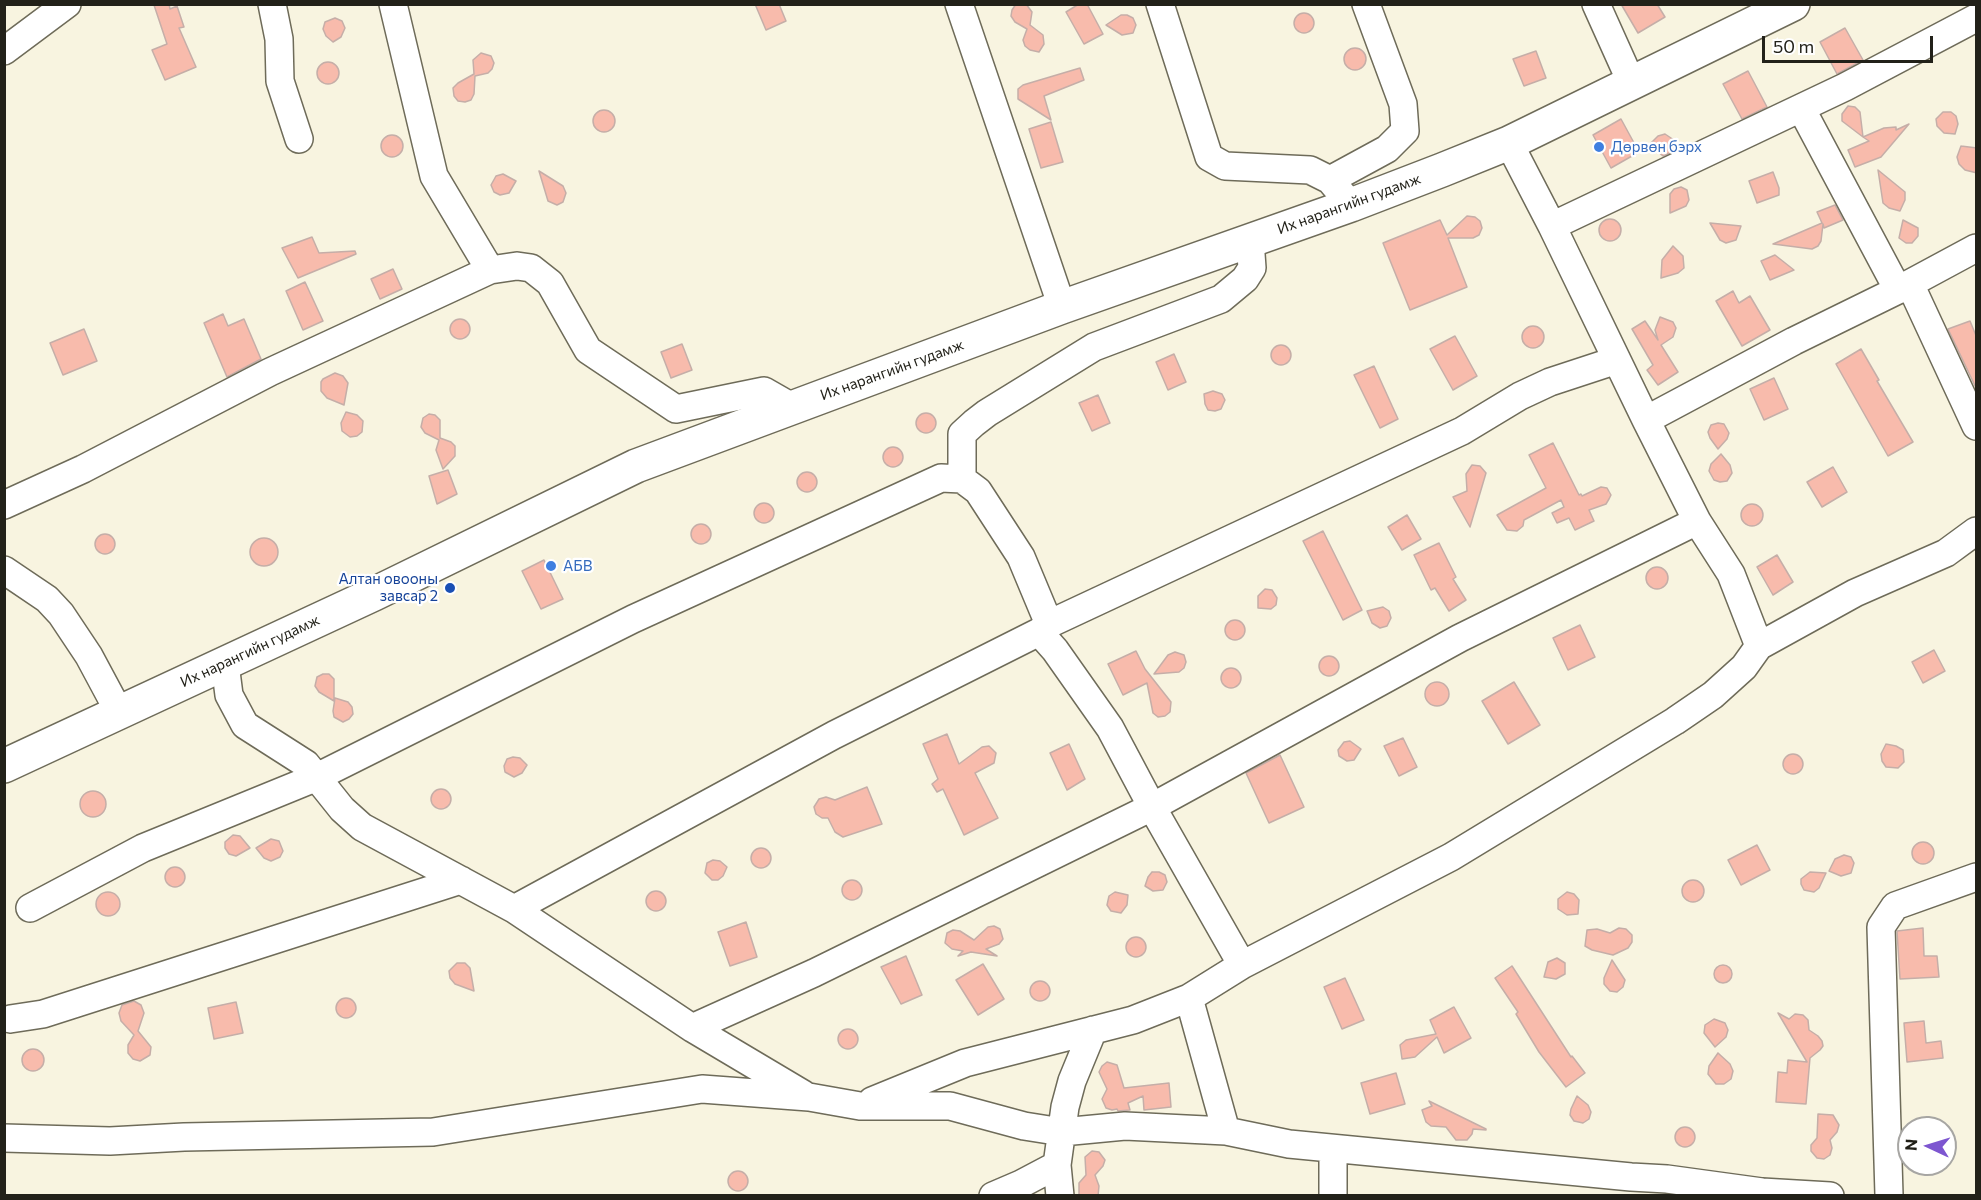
<!DOCTYPE html>
<meta charset="utf-8">
<style>
body{margin:0}
#map{position:relative;width:1981px;height:1200px;overflow:hidden;background:#f8f4e0;font-family:Commissioner,sans-serif}
canvas{display:block}
.frame{position:absolute;inset:0;border:6px solid #222119;pointer-events:none}
.north{position:absolute;left:1897px;top:1116px;width:60px;height:60px;box-sizing:border-box;background:#fff;border:2px solid #a7a6a3;border-radius:50%;rotate:274deg;font-size:16px;font-weight:700;line-height:24px;text-align:center;color:#222119}
.north::after{content:'';display:block;margin:auto;width:21px;height:27px;background:#7d56d0;clip-path:polygon(50% 0,100% 100%,50% 72%,0 100%)}
.scale{position:absolute;left:1762px;top:36px;width:171px;height:27px;box-sizing:border-box;border:3px solid #222119;border-top:0;padding-left:8px;font-size:18px;line-height:21px;white-space:nowrap;color:#222119;-webkit-text-stroke:4px #fff;paint-order:stroke}
</style>
<div id="map">
<canvas width="1981" height="1200"></canvas>
<div class="frame"></div>
<div class="north">N</div>
<div class="scale">50 m</div>
</div>
<script>
const ctx = document.querySelector('canvas').getContext('2d');
ctx.lineJoin = 'round';
function paint(path, color) {
  ctx.fillStyle = color;
  ctx.fill(path, 'evenodd');
}
function shape(rows) {
  const path = new Path2D();
  for (const r of rows) {
    if (r.length === 3) {
      path.moveTo(r[0] + r[2], r[1]);
      path.arc(r[0], r[1], r[2], 0, 2 * Math.PI);
      continue;
    }
    path.moveTo(r[0], r[1]);
    for (let i = 2; i < r.length; i += 2) path.lineTo(r[i], r[i + 1]);
  }
  return path;
}
function stroke(path, color, width, dash) {
  ctx.strokeStyle = color;
  ctx.lineWidth = width;
  ctx.lineCap = dash ? 'butt' : 'round';
  ctx.setLineDash(dash || []);
  ctx.stroke(path);
}
function write(font, color, halo, rows, align = 'center') {
  ctx.font = font + ' Commissioner,sans-serif';
  ctx.lineWidth = 4.5;
  ctx.setLineDash([]);
  ctx.textBaseline = 'middle';
  ctx.strokeStyle = halo;
  ctx.fillStyle = color;
  for (const [text, x, y, turn = 0] of rows) {
    ctx.save();
    ctx.translate(x, y);
    ctx.rotate((+turn || 0) * Math.PI / 180);
    ctx.textAlign = isNaN(turn) ? turn : align;
    if (halo) ctx.strokeText(text, 0, 0);
    ctx.fillText(text, 0, 0);
    ctx.restore();
  }
}
const building = shape([
 [169,4,170,9,177,6,184,27,179,28,196,67,165,80,152,50,167,44,154,5,169,4],
 [755,4,779,4,786,21,766,30,755,4],
 [1016,4,1026,4,1032,12,1030,25,1043,35,1044,44,1039,52,1030,50,1025,46,1023,40,1027,29,1015,22,1011,16,1012,10,1016,4],
 [1079,4,1087,4,1103,34,1084,44,1066,12,1079,4],
 [1621,4,1657,4,1665,17,1638,33,1621,4],
 [1304,23,10],
 [1121,15,1127,15,1133,18,1136,25,1133,33,1122,35,1106,25,1121,15],
 [335,18,342,21,345,28,341,37,333,42,326,36,323,29,325,22,335,18],
 [1845,28,1863,60,1837,74,1820,42,1845,28],
 [1355,59,11],
 [1536,51,1546,78,1524,86,1513,59,1536,51],
 [481,53,491,56,494,63,492,69,488,73,475,76,474,94,471,100,465,102,458,101,454,96,453,88,458,83,474,74,473,60,481,53],
 [328,73,11],
 [1080,68,1084,80,1044,96,1051,120,1018,99,1018,89,1023,85,1080,68],
 [1748,71,1767,107,1742,119,1723,84,1748,71],
 [1848,106,1855,107,1860,112,1863,137,1842,121,1842,114,1848,106],
 [604,121,11],
 [1943,112,1951,112,1956,116,1958,124,1955,134,1944,133,1937,126,1936,119,1943,112],
 [1621,119,1639,152,1611,168,1593,135,1621,119],
 [1051,122,1063,162,1041,168,1029,129,1051,122],
 [1909,124,1881,157,1855,167,1848,150,1869,141,1863,137,1884,128,1896,127,1896,130,1909,124],
 [1665,134,1674,140,1675,148,1674,151,1663,156,1649,145,1658,136,1665,134],
 [392,146,11],
 [1961,146,1977,148,1977,173,1965,170,1959,164,1957,157,1961,146],
 [1878,170,1905,192,1905,200,1900,211,1889,208,1883,203,1878,170],
 [539,171,563,186,566,193,563,202,557,205,548,201,539,171],
 [1773,172,1779,188,1779,195,1757,203,1749,181,1773,172],
 [503,174,516,181,509,193,500,195,494,192,491,185,496,176,503,174],
 [1681,187,1687,190,1689,200,1686,206,1670,213,1670,194,1674,189,1681,187],
 [1835,205,1843,220,1824,228,1823,224,1821,241,1818,246,1812,249,1773,244,1822,223,1817,212,1835,205],
 [1467,216,1475,217,1480,221,1482,228,1479,235,1473,238,1448,238,1467,287,1410,310,1383,243,1440,220,1447,235,1467,216],
 [1610,230,11],
 [1903,220,1918,228,1918,236,1912,243,1906,243,1899,238,1903,220],
 [1710,223,1741,226,1736,240,1726,243,1720,240,1710,223],
 [312,237,319,253,355,251,356,254,298,278,282,248,312,237],
 [1673,246,1683,256,1684,268,1678,273,1661,278,1662,260,1673,246],
 [1775,255,1794,270,1770,280,1761,261,1775,255],
 [393,269,402,289,380,299,371,279,393,269],
 [305,282,323,321,303,330,286,291,305,282],
 [1733,291,1739,303,1750,296,1770,330,1742,346,1716,301,1733,291],
 [223,314,228,326,244,319,261,359,227,377,204,323,223,314],
 [1660,317,1673,322,1676,328,1673,337,1661,345,1678,372,1658,385,1647,370,1653,365,1632,329,1645,321,1658,340,1655,330,1660,317],
 [460,329,10],
 [1970,321,1977,338,1977,390,1948,329,1970,321],
 [1533,337,11],
 [84,329,97,361,63,375,50,343,84,329],
 [1455,336,1477,376,1453,390,1430,349,1455,336],
 [682,344,692,370,671,378,661,352,682,344],
 [1281,355,10],
 [1861,349,1879,380,1877,381,1913,442,1888,456,1836,364,1861,349],
 [1174,354,1186,382,1168,390,1156,362,1174,354],
 [1374,366,1398,419,1380,428,1354,375,1374,366],
 [335,373,343,376,348,383,344,405,327,398,321,391,321,382,323,379,335,373],
 [1774,378,1788,409,1764,420,1750,389,1774,378],
 [1213,391,1222,394,1225,400,1221,409,1215,411,1208,410,1205,404,1204,394,1213,391],
 [1098,395,1110,423,1092,431,1079,403,1098,395],
 [346,412,357,415,363,421,362,432,357,436,350,437,342,431,341,423,346,412],
 [926,423,10],
 [429,414,435,415,440,420,440,438,451,442,455,446,455,456,443,469,436,450,439,440,425,433,421,427,423,418,429,414],
 [1718,423,1724,424,1729,433,1727,439,1718,449,1710,438,1708,432,1711,425,1718,423],
 [1553,443,1579,495,1581,494,1582,496,1601,487,1607,488,1611,495,1609,499,1606,504,1589,510,1594,521,1575,530,1569,518,1557,523,1552,513,1564,507,1561,500,1524,520,1523,526,1517,531,1507,530,1497,515,1546,488,1529,455,1553,443],
 [893,457,10],
 [1721,454,1730,465,1732,473,1727,481,1720,482,1714,480,1709,471,1711,464,1721,454],
 [1472,465,1480,466,1486,473,1470,527,1453,497,1467,491,1466,474,1472,465],
 [1833,467,1847,492,1822,507,1807,482,1833,467],
 [448,470,457,494,437,504,429,476,448,470],
 [807,482,10],
 [764,513,10],
 [1752,515,11],
 [1407,515,1421,539,1402,550,1388,527,1407,515],
 [701,534,10],
 [1323,531,1362,610,1343,620,1303,541,1323,531],
 [105,544,10],
 [264,552,14],
 [1439,543,1456,577,1453,579,1466,600,1449,611,1435,588,1431,590,1414,555,1439,543],
 [1777,555,1793,582,1773,595,1757,567,1777,555],
 [544,560,563,599,541,609,522,571,544,560],
 [1657,578,11],
 [1265,589,1272,590,1277,598,1276,605,1271,609,1258,608,1258,596,1265,589],
 [1383,607,1389,611,1391,618,1387,626,1380,628,1372,623,1367,611,1383,607],
 [1235,630,10],
 [1580,625,1595,657,1568,670,1553,638,1580,625],
 [1934,650,1945,671,1923,683,1912,662,1934,650],
 [1136,651,1145,669,1171,702,1170,712,1165,716,1158,717,1153,713,1147,683,1123,695,1108,664,1136,651],
 [1175,652,1184,655,1186,662,1184,668,1179,672,1154,674,1168,655,1175,652],
 [1329,666,10],
 [1231,678,10],
 [323,674,329,674,334,679,334,701,319,692,315,686,317,677,323,674],
 [1514,682,1540,725,1508,744,1482,701,1514,682],
 [1437,694,12],
 [335,698,348,702,352,707,353,714,349,719,343,722,334,717,333,711,335,698],
 [947,734,959,764,982,747,989,746,996,753,994,763,975,773,998,818,964,835,943,789,937,792,932,784,938,779,923,744,947,734],
 [1403,738,1417,767,1399,776,1384,746,1403,738],
 [1350,741,1361,749,1354,760,1347,761,1339,756,1338,750,1344,742,1350,741],
 [1069,744,1085,779,1067,790,1050,753,1069,744],
 [1886,744,1896,746,1903,750,1904,762,1898,768,1886,767,1882,761,1881,754,1886,744],
 [1793,764,10],
 [1280,755,1304,807,1269,823,1246,773,1280,755],
 [513,757,520,758,527,765,522,773,514,777,505,772,504,766,507,759,513,757],
 [867,787,882,824,843,837,835,832,828,818,822,818,816,814,814,807,819,799,826,797,835,800,867,787],
 [441,799,10],
 [93,804,13],
 [233,835,240,836,250,848,236,856,229,854,225,848,225,842,233,835],
 [271,839,279,841,283,851,280,857,271,861,264,858,256,848,271,839],
 [1923,853,11],
 [1757,845,1770,870,1741,885,1728,860,1757,845],
 [761,858,10],
 [1844,855,1851,857,1854,863,1851,873,1841,876,1829,871,1835,859,1844,855],
 [713,860,720,861,727,867,723,876,718,880,712,880,705,873,707,863,713,860],
 [175,877,10],
 [1152,872,1159,872,1165,875,1167,882,1163,890,1153,891,1145,886,1148,877,1152,872],
 [1810,872,1826,873,1819,888,1814,892,1804,890,1801,884,1801,879,1810,872],
 [852,890,10],
 [1693,891,11],
 [656,901,10],
 [1115,892,1128,895,1127,905,1121,913,1111,911,1107,905,1109,896,1115,892],
 [1567,892,1574,894,1579,900,1578,914,1567,915,1558,909,1558,899,1567,892],
 [108,904,12],
 [746,922,757,957,730,966,718,932,746,922],
 [994,926,1000,929,1003,939,999,944,986,949,997,956,971,952,958,956,963,951,952,949,945,943,947,933,953,930,960,931,974,940,988,927,994,926],
 [1619,928,1626,929,1632,935,1632,942,1628,948,1613,955,1592,950,1585,946,1587,930,1597,929,1610,933,1619,928],
 [1923,928,1924,956,1937,956,1939,977,1900,979,1897,931,1923,928],
 [1136,947,10],
 [906,956,922,995,901,1004,881,967,906,956],
 [1557,958,1565,963,1565,974,1556,979,1544,977,1548,962,1557,958],
 [1612,960,1625,980,1623,987,1617,992,1610,991,1604,984,1604,978,1612,960],
 [457,963,465,963,470,968,474,991,455,984,450,978,449,971,457,963],
 [983,964,1004,999,978,1015,956,980,983,964],
 [1723,974,9],
 [1512,966,1571,1057,1572,1056,1585,1073,1566,1087,1539,1052,1516,1014,1518,1012,1495,978,1512,966],
 [1345,978,1364,1020,1342,1029,1324,987,1345,978],
 [1040,991,10],
 [346,1008,10],
 [134,1001,141,1005,144,1013,138,1031,151,1047,150,1055,140,1061,133,1059,128,1053,128,1045,134,1035,121,1021,119,1013,122,1005,134,1001],
 [236,1002,243,1033,214,1039,208,1008,236,1002],
 [1454,1007,1471,1038,1444,1053,1437,1037,1415,1057,1402,1059,1400,1045,1406,1040,1436,1034,1430,1020,1454,1007],
 [1778,1013,1789,1019,1795,1014,1803,1015,1808,1020,1809,1030,1818,1036,1822,1041,1823,1046,1820,1050,1810,1058,1806,1104,1776,1102,1778,1072,1787,1073,1788,1060,1807,1062,1778,1013],
 [1714,1019,1725,1023,1728,1030,1726,1037,1715,1047,1704,1033,1705,1025,1714,1019],
 [1924,1021,1926,1043,1941,1041,1943,1058,1907,1062,1904,1023,1924,1021],
 [848,1039,10],
 [33,1060,11],
 [1718,1053,1730,1064,1733,1071,1731,1079,1724,1084,1716,1084,1708,1074,1709,1066,1718,1053],
 [1107,1062,1117,1065,1124,1088,1169,1083,1171,1107,1144,1110,1143,1096,1128,1103,1130,1110,1118,1111,1117,1109,1112,1110,1106,1108,1102,1099,1107,1089,1099,1072,1102,1066,1107,1062],
 [1396,1073,1405,1104,1370,1114,1361,1083,1396,1073],
 [1577,1096,1588,1105,1591,1112,1589,1119,1583,1123,1574,1121,1570,1115,1571,1109,1577,1096],
 [1429,1101,1486,1129,1486,1130,1473,1129,1472,1134,1467,1140,1456,1140,1446,1127,1431,1126,1426,1122,1422,1110,1432,1106,1429,1101],
 [1818,1114,1833,1115,1839,1125,1837,1132,1830,1140,1832,1148,1830,1155,1824,1159,1817,1158,1811,1151,1811,1145,1817,1138,1818,1114],
 [1685,1137,10],
 [1092,1151,1099,1152,1105,1160,1103,1166,1095,1175,1099,1186,1098,1196,1079,1196,1079,1183,1086,1175,1085,1157,1092,1151],
 [738,1181,10]
]);
paint(building, '#f8bbac');
stroke(building, '#c5aea8', 1.5);
const minor = shape([
 [272,4,279,39,280,81,299,139],
 [393,4,434,176,490,270],
 [959,4,1062,307],
 [1160,4,1209,157,1225,166,1310,170,1330,180,1351,205],
 [1596,4,1632,84],
 [4,51,67,4],
 [1801,108,1898,290],
 [1330,180,1387,149,1405,131,1403,104,1366,4],
 [1552,226,1845,87,1976,18],
 [1910,284,1976,426],
 [1646,420,1794,341,1898,290,1976,248],
 [962,479,962,434,974,423,987,413,1094,347,1221,299,1245,279,1252,268,1250,240],
 [4,505,83,469,270,372,490,270,517,266,531,268,550,283,588,350,676,409,764,391,792,407],
 [4,570,47,599,61,614,89,656,119,712],
 [1759,646,1855,593,1946,553,1976,531],
 [225,664,229,695,245,725,306,764,342,809,362,827,514,909,692,1028,803,1094],
 [30,908,143,848,317,777,633,619,941,478,962,479,978,491,1021,557,1049,624],
 [514,909,834,735,1039,632],
 [1242,965,1152,807,1110,728,1055,650,1039,632,1049,624,1462,431,1520,396,1550,382,1617,360],
 [1189,998,1226,1131],
 [10,1019,43,1014,461,880],
 [692,1028,814,973,1152,807,1460,638,1697,521],
 [872,1101,965,1063,1133,1020,1189,998,1242,965,1451,857,1675,721,1713,695,1744,667,1759,646,1731,574,1697,521,1646,420,1552,226,1509,143],
 [4,1138,110,1141,184,1137,433,1132,702,1089,809,1097,860,1106,950,1106,1024,1126,1062,1132,1125,1126,1226,1131,1289,1144,1631,1177,1667,1179,1762,1192,1830,1196],
 [1333,1149,1333,1196],
 [1889,1195,1881,927,1895,906,1976,877],
 [993,1196,1021,1184,1057,1165],
 [1060,1196,1057,1165,1065,1107,1072,1081,1093,1030]
]);
const major = shape([
 [4,766,374,594,636,466,1062,307,1351,205,1442,170,1509,143,1793,4]
]);
stroke(minor, '#6e6b59', 30);
stroke(major, '#6e6b59', 36);
stroke(minor, '#fff', 27);
stroke(major, '#fff', 33);
for (const [x, y, r, color] of [
 [1599,147,6,"#3f7fe0"],
 [551,566,6,"#3f7fe0"],
 [450,588,6,"#1a4fb4"]
]) {
  const dot = new Path2D();
  dot.arc(x, y, r, 0, 2 * Math.PI);
  ctx.fillStyle = color;
  ctx.fill(dot);
  stroke(dot, '#fff', 2);
}
write('15px', '#366cbe', '#fff', [
 ["Дөрвөн бэрх",1611,147],
 ["АБВ",563,566]
], 'left');
write('15px', '#222119', '#fff', [
 ["Их нарангийн гудамж",1349,204,-20],
 ["Их нарангийн гудамж",892,370,-20],
 ["Их нарангийн гудамж",250,651,-25]
]);
write('15px', '#164399', '#fff', [
 ["Алтан овооны",438,579],
 ["завсар 2",438,596]
], 'right');
</script>
